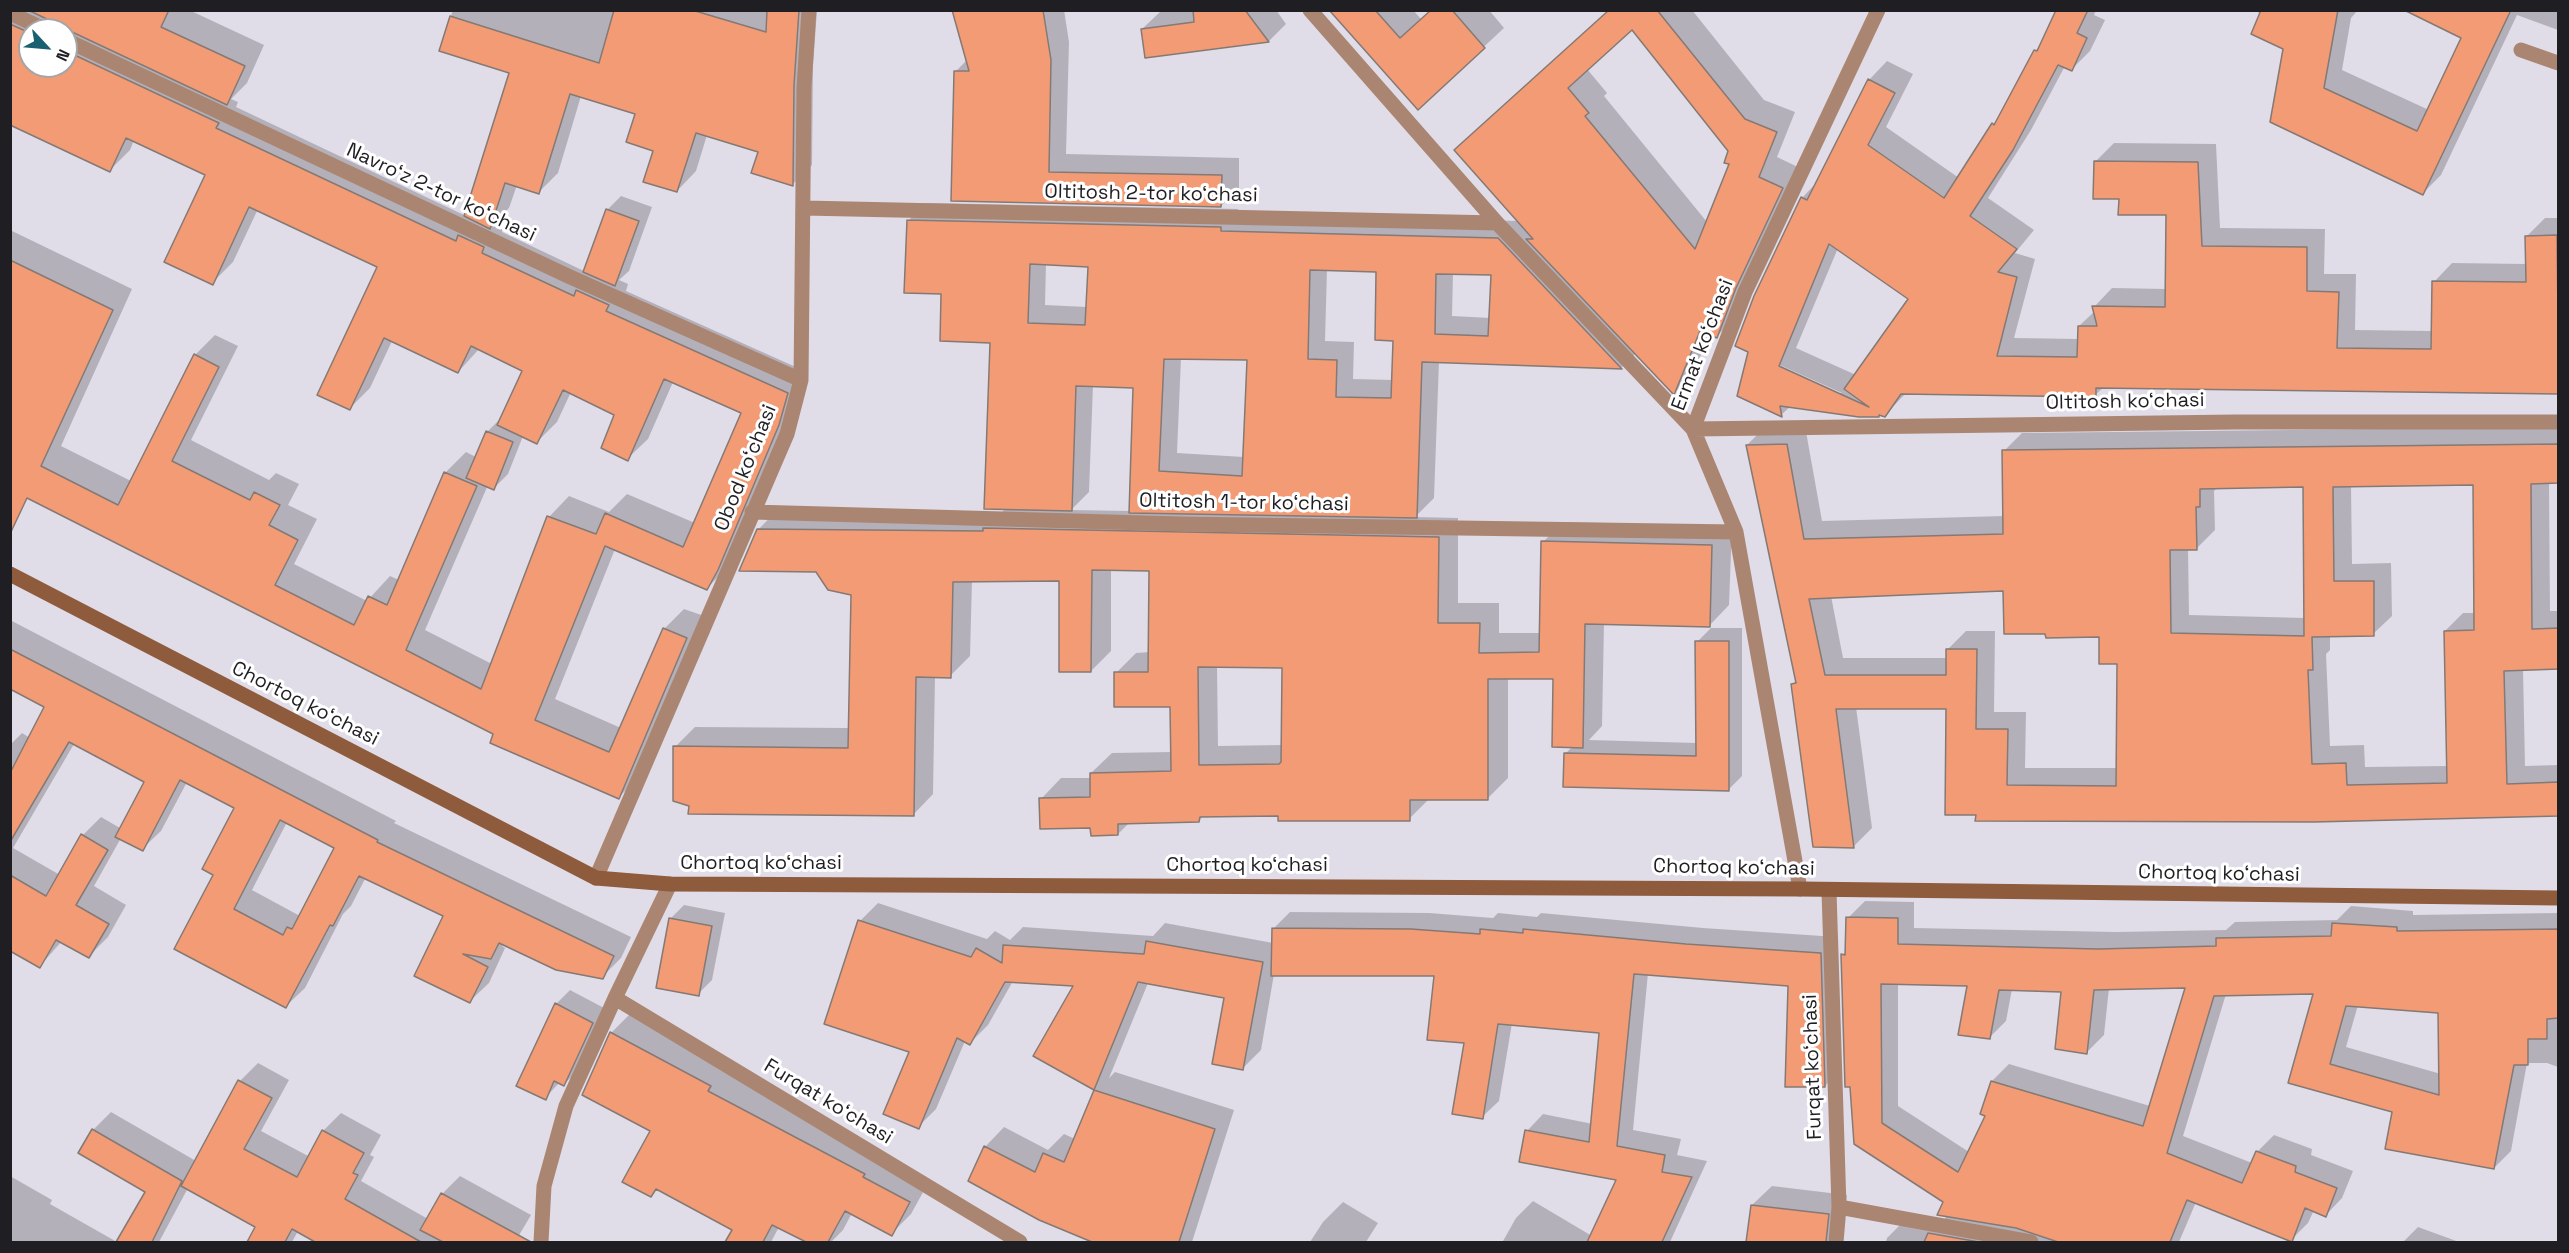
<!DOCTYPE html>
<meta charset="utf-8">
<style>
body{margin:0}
#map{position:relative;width:2569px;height:1253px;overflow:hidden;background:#e0dde9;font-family:"Space Grotesk",sans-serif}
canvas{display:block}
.frame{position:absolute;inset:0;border:12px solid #1f1e22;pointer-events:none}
.north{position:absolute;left:18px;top:18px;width:60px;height:60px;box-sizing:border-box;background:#fff;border:2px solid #a5a5a7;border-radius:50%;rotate:116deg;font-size:16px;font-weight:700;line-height:24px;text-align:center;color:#1f1e22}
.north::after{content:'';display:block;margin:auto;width:21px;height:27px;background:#196071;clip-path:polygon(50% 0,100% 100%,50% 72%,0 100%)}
</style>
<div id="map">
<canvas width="2569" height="1253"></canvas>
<div class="frame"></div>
<div class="north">N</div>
</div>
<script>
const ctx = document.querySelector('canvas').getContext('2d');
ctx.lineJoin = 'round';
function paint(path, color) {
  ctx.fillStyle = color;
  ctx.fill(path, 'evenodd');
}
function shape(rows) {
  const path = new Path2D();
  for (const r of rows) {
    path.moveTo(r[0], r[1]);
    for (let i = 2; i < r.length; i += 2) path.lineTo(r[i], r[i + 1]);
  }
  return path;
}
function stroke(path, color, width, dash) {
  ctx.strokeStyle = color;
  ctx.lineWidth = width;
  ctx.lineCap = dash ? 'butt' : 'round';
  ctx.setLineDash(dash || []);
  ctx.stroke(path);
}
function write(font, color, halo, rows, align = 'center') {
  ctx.font = font + ' "Space Grotesk",sans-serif';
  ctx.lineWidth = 6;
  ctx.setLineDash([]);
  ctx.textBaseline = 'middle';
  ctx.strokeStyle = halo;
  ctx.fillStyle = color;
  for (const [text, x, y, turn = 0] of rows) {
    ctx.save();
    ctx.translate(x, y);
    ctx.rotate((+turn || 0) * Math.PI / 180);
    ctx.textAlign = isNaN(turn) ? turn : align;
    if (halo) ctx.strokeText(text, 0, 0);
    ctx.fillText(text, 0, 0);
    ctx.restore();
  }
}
paint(shape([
 [10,10,189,10,264,45,247,83,231,99,238,102,236,107,466,216,511,72,440,50,453,10,817,10,813,66,812,165,793,184,760,151,707,135,696,171,677,191,637,113,581,96,558,173,539,192,517,185,509,208,494,222,503,227,502,232,584,271,607,210,621,196,652,207,629,271,619,280,628,284,626,291,807,372,727,568,707,588,615,549,555,699,621,728,664,629,684,609,707,617,639,777,619,797,10,488,10,230,132,289,61,446,131,481,195,355,215,335,238,346,191,440,269,480,276,473,299,484,288,505,317,519,294,564,367,601,390,576,399,580,446,472,466,452,476,457,487,432,501,418,524,370,480,348,458,372,392,341,370,388,349,409,379,266,258,209,233,262,212,283,207,174,134,140,130,150,110,170,10,124],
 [30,30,66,30,66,66,30,66],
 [673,382,743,412,695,523,627,494,609,512,569,496,549,517,492,664,425,630,488,485,494,488,508,474,523,436,537,442,557,422,571,392,616,414,627,459,648,439],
 [954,10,1064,10,1069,42,1066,154,1239,158,1239,188,1221,206,952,200,955,72,968,59],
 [1171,10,1276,10,1286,24,1269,41,1146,56,1142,29,1160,12],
 [1331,10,1413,10,1421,19,1431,10,1489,10,1504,28,1418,108],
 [1611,10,1692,10,1764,100,1795,112,1777,157,1802,169,1736,317,1717,336,1710,333,1693,374,1674,393,1636,353,1622,367,1439,361,1434,498,1415,517,1458,518,1458,603,1499,603,1499,633,1541,633,1543,542,1563,522,1732,526,1729,605,1709,626,1604,623,1602,726,1589,740,1697,743,1697,642,1711,628,1742,628,1742,776,1728,790,1566,753,1573,746,1555,678,1508,677,1508,778,1488,798,1429,799,1409,819,1280,814,1204,815,1199,820,1130,822,1118,834,1092,826,1041,799,1061,778,1091,778,1091,773,1112,753,1172,752,1172,705,1116,673,1136,653,1150,652,1151,570,1111,569,1111,651,1091,671,1060,580,972,580,970,656,950,676,935,676,933,794,913,815,691,805,675,747,695,727,850,728,852,594,758,530,778,509,1002,512,1006,508,991,341,942,292,908,221,926,203,1238,209,1238,214,1518,221,1456,150],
 [1632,28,1730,151,1731,164,1707,222,1604,96,1607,93,1587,69],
 [1046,263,1089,265,1087,307,1045,305],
 [1327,269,1378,270,1394,339,1393,380,1353,379,1354,342,1325,341],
 [1453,273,1492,274,1491,318,1452,316],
 [1181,358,1248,359,1244,457,1177,453],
 [1093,385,1135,387,1131,511,1071,510,1089,492],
 [1217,666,1283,667,1283,745,1218,746],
 [2058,10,2096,10,2094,15,2105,20,2090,51,2072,69,2065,66,2031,130,1988,198,2034,230,2015,253,2035,259,2014,338,2079,339,2079,326,2095,311,2094,307,2112,288,2166,289,2167,214,2120,198,2095,162,2114,143,2216,144,2220,228,2325,229,2324,274,2356,274,2355,330,2433,331,2434,282,2452,263,2527,264,2526,237,2545,218,2558,218,2558,392,2104,387,2095,395,1906,393,1885,415,1791,406,1781,415,1738,396,1802,198,1818,181,1869,80,1887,61,1913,74,1886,127,1959,178,1993,124,2000,117,2035,51,2042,44],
 [1838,248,1911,299,1856,375,1796,348],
 [1773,362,1842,393,1834,393,1771,365],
 [2254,10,2358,10,2351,18,2342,70,2429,110,2463,38,2433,10,2558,10,2558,30,2517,15,2441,175,2423,193,2285,48,2261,14],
 [1805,426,1822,521,2004,516,2004,451,2022,433,2558,427,2558,482,2549,482,2550,611,2558,611,2558,668,2523,669,2525,766,2558,765,2558,815,1977,814,1947,708,1856,707,1872,828,1854,846,1793,684,1797,680,1747,445,1765,427],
 [2474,483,2475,613,2463,613,2445,631,2448,766,2365,767,2364,745,2330,746,2326,654,2330,650,2330,635,2373,634,2392,616,2391,563,2352,564,2351,485],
 [2304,486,2305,618,2189,615,2188,549,2196,549,2215,530,2214,491,2218,487],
 [2005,590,2047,632,2101,635,2118,663,2118,768,2025,768,2026,712,1994,712,1995,631,1966,631,1948,649,1948,658,1843,658,1831,596],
 [10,620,396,821,394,823,631,937,621,958,602,977,504,944,502,946,505,948,489,983,470,1001,445,915,366,877,351,906,343,914,305,988,286,1006,215,875,236,807,187,782,161,831,142,849,121,838,94,886,126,905,108,937,89,956,62,941,40,966,10,934,10,745,22,733,30,738,46,706,10,687],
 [74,744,146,781,120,828,101,817,83,835,60,875,13,848],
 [287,822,336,848,300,916,252,890],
 [1865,901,1914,902,1914,928,2116,932,2226,930,2235,922,2337,920,2351,906,2413,911,2413,915,2558,913,2558,1067,2547,1063,2527,1063,2511,1151,2494,1168,2393,1111,2290,1082,2315,993,2226,994,2183,1136,2252,1163,2257,1152,2274,1135,2312,1149,2311,1155,2353,1171,2342,1198,2326,1215,2314,1210,2308,1223,2291,1240,2196,1202,2179,1242,1886,1242,1887,1238,1904,1221,1935,1229,1948,1215,1945,1201,1856,1143,1842,955,1847,951,1848,918],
 [1898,983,1969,984,1989,1038,2006,1021,2012,989,2063,990,2087,1052,2104,1035,2109,988,2187,987,2150,1106,2009,1064,1992,1081,1982,1113,1987,1115,1969,1152,1898,1106],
 [2358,1005,2440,1011,2441,1074,2346,1047],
 [878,903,987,939,995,931,1010,940,1023,927,1153,936,1165,923,1273,943,1273,929,1290,912,1429,913,1493,918,1498,913,1537,917,1541,913,1703,928,1837,937,1841,1069,1825,1086,1789,984,1648,973,1633,1130,1681,1139,1677,1155,1707,1161,1670,1242,1507,1242,1503,1241,1516,1218,1533,1201,1592,1236,1618,1179,1527,1131,1543,1114,1593,1124,1601,1031,1512,1023,1499,1101,1482,1117,1465,1041,1436,975,1274,974,1261,1050,1243,1068,1225,997,1148,983,1109,1078,1115,1072,1234,1110,1192,1242,1096,1242,1040,1219,985,1147,1004,1127,1048,1150,1064,1134,1075,1139,1096,1090,1035,1055,1075,985,1013,981,988,1025,970,1043,965,1041,936,1109,918,1127,911,1051,860,921],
 [684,905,725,913,712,980,698,994,670,919],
 [570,990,606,1009,578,1071,564,1084,560,1082,545,1098,556,1004],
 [631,1013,927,1185,911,1214,891,1234,852,1213,843,1230,831,1242,809,1242,779,1227,771,1242,727,1242,734,1229,658,1188,651,1196,652,1130,611,1033],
 [258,1063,289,1080,261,1131,310,1157,323,1131,341,1113,381,1135,370,1155,374,1157,361,1181,428,1219,442,1194,460,1176,531,1215,515,1242,318,1242,298,1231,292,1242,248,1242,257,1226,188,1188,159,1242,118,1242,147,1191,93,1130,111,1112,196,1161,240,1081],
 [10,1176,52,1200,50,1204,117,1242,10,1242],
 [1772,1186,1847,1195,1842,1242,1748,1241,1752,1205],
 [1343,1202,1378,1223,1366,1242,1310,1242,1323,1222],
 [2418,1227,2459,1242,2403,1242]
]), '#0003');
const building = shape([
 [28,10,169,10,161,27,245,66,227,105,70,31,56,30,51,21,28,10],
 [614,10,692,10,766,32,767,10,799,10,794,86,793,186,751,173,758,152,696,133,677,192,643,182,653,151,626,142,635,114,570,94,539,194,505,183,490,229,464,216,509,73,439,51,450,16,599,63,614,10],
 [952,10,1043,10,1051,60,1049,172,1222,175,1221,207,951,201,954,71,969,71,952,10],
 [1193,10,1245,10,1269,42,1145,58,1141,29,1194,22,1193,10],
 [1329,10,1375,10,1400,38,1431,10,1452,10,1485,48,1418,110,1329,10],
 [1609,10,1657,10,1745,119,1777,132,1759,177,1783,188,1736,288,1717,338,1700,331,1674,395,1526,239,1533,239,1454,150,1609,10],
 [1632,30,1728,151,1724,163,1729,164,1695,249,1585,116,1589,113,1568,88,1632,30],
 [2056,10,2088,10,2077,33,2087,38,2072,71,2058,65,2013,150,1970,216,2017,249,1998,272,2017,277,1997,356,2077,357,2078,326,2097,326,2092,306,2165,307,2166,215,2118,215,2119,199,2093,199,2094,161,2198,162,2202,246,2307,247,2307,291,2339,292,2337,348,2431,349,2432,281,2526,282,2525,236,2557,235,2559,394,2096,388,2096,397,1901,394,1885,417,1879,415,1879,417,1859,417,1780,406,1782,417,1737,396,1748,352,1735,346,1754,296,1801,197,1807,200,1868,79,1895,93,1868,145,1944,198,1992,123,1994,125,2034,50,2037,51,2056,10],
 [1829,244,1908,299,1844,389,1869,407,1779,366,1829,244],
 [2261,10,2338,10,2324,88,2417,131,2461,38,2404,10,2511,10,2423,195,2270,122,2283,49,2251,34,2261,10],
 [10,24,30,33,30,66,66,66,66,51,219,123,216,128,456,241,458,235,484,247,482,253,574,296,576,290,609,305,606,311,788,393,779,425,718,570,707,590,605,546,535,720,609,752,663,628,687,638,619,799,490,743,493,734,27,498,10,534,10,260,113,310,41,466,118,505,194,354,219,367,172,461,250,500,254,492,280,505,269,525,298,540,275,585,354,625,368,596,387,605,444,472,477,486,406,650,481,689,547,516,596,534,605,513,683,547,741,413,664,379,628,461,601,448,614,415,563,390,537,444,497,425,522,371,471,346,458,373,384,338,350,410,317,395,377,267,249,207,213,285,164,262,205,175,126,138,110,172,10,125,10,24],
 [606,209,639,221,615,286,583,272,606,209],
 [907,220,1221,227,1221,231,1498,238,1622,369,1422,362,1417,518,1129,513,1133,388,1076,386,1072,511,984,509,990,343,940,341,941,294,904,293,907,220],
 [1030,264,1088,267,1085,325,1028,323,1030,264],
 [1310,270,1376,272,1375,340,1393,341,1391,398,1336,397,1337,360,1308,359,1310,270],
 [1436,274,1491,275,1488,336,1435,334,1436,274],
 [1164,359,1247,360,1242,476,1159,471,1164,359],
 [486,431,513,442,494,490,466,478,486,431],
 [1787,444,1804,539,2003,534,2002,450,2559,444,2559,483,2531,484,2532,629,2559,628,2559,669,2504,671,2507,784,2559,782,2559,816,2314,822,1975,821,1976,815,1945,815,1946,709,1836,709,1854,848,1813,847,1791,684,1796,683,1746,445,1787,444],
 [2473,485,2474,630,2444,631,2447,783,2347,785,2346,763,2312,764,2308,670,2313,670,2312,637,2374,636,2374,581,2334,581,2333,487,2473,485],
 [2303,487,2304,636,2171,633,2170,550,2197,550,2196,507,2200,507,2200,489,2303,487],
 [2003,591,2004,634,2045,634,2046,638,2099,637,2099,664,2117,664,2116,786,2007,785,2008,729,1976,729,1977,649,1946,649,1946,675,1825,675,1809,599,2003,591],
 [983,528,1439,537,1438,623,1480,623,1479,653,1539,652,1541,541,1712,545,1710,627,1585,624,1583,748,1552,747,1553,679,1488,679,1488,800,1410,800,1410,821,1278,821,1278,816,1200,817,1199,822,1118,824,1118,835,1091,836,1090,828,1040,829,1039,798,1090,797,1090,773,1171,771,1170,707,1114,707,1114,672,1148,672,1149,571,1092,570,1091,672,1059,672,1059,581,953,582,951,678,916,677,914,816,688,814,689,806,673,801,673,746,848,748,851,595,828,590,816,572,739,571,757,529,983,531,983,528],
 [1198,667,1282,668,1281,762,1279,764,1199,765,1198,667],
 [1695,641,1729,641,1729,791,1563,787,1564,753,1696,756,1695,641],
 [10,649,378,840,377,842,614,956,603,979,556,970,499,943,491,959,463,954,488,967,470,1003,414,976,443,916,359,876,333,926,330,925,286,1008,174,949,213,875,202,869,234,808,180,780,143,851,115,837,144,782,69,742,10,842,10,773,44,707,10,689,10,649],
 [280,820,334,848,292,929,287,927,283,935,234,909,280,820],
 [81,834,108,850,76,905,109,924,89,958,56,940,40,968,10,951,10,875,46,896,81,834],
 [1846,917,1898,918,1898,944,2098,949,2216,946,2216,938,2331,936,2332,923,2397,927,2397,931,2559,929,2559,1018,2547,1019,2547,1039,2528,1039,2528,1065,2514,1065,2494,1169,2385,1149,2392,1112,2288,1083,2313,994,2214,996,2167,1153,2242,1183,2256,1151,2296,1166,2295,1172,2337,1188,2326,1217,2305,1208,2292,1242,2187,1200,2170,1242,2058,1242,2016,1228,1937,1215,1943,1202,1854,1144,1850,1087,1845,1087,1841,954,1845,955,1846,917],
 [1881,984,1967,986,1958,1035,1990,1039,1999,990,2061,992,2055,1049,2087,1054,2094,990,2185,988,2143,1126,1991,1081,1980,1114,1985,1116,1958,1172,1882,1123,1881,984],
 [2346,1006,2438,1013,2439,1095,2330,1064,2346,1006],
 [669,918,712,926,699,996,656,988,669,918],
 [858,920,971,957,976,948,1002,963,1003,945,1144,954,1146,941,1263,962,1243,1070,1212,1064,1224,998,1138,982,1094,1090,1033,1056,1073,986,1005,982,970,1045,957,1038,919,1129,883,1114,909,1052,824,1024,858,920],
 [1272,928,1411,929,1480,934,1480,929,1523,933,1523,929,1686,944,1821,953,1825,1087,1785,1087,1788,986,1634,974,1617,1146,1665,1155,1662,1172,1692,1177,1662,1242,1587,1242,1616,1180,1519,1162,1525,1130,1589,1142,1599,1033,1498,1024,1483,1119,1452,1114,1464,1043,1427,1040,1434,976,1271,976,1272,928],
 [555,1003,593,1023,564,1086,554,1081,546,1100,516,1086,555,1003],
 [610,1032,711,1086,708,1091,865,1174,863,1177,910,1202,892,1236,845,1211,828,1242,806,1242,772,1225,763,1242,725,1242,732,1230,656,1189,651,1197,622,1182,650,1131,582,1095,610,1032],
 [238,1080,272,1098,244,1149,297,1177,322,1130,364,1153,353,1173,358,1175,345,1199,421,1242,315,1242,292,1229,285,1242,247,1242,255,1227,181,1186,238,1080],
 [1094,1090,1215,1129,1179,1242,1092,1242,1039,1220,968,1181,984,1146,1035,1172,1043,1153,1064,1162,1094,1090],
 [92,1129,182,1181,152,1242,116,1242,145,1192,78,1153,92,1129],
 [441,1193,531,1242,443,1242,420,1230,441,1193],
 [1751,1205,1829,1214,1826,1242,1746,1242,1751,1205],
 [1928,1233,1979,1242,1924,1242,1928,1233]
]);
paint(building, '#f39b75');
stroke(building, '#847974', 1.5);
stroke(shape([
 [1310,10,1497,223,1693,429,2236,422,2558,422],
 [10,13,46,30],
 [66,40,568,276,801,380],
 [2521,50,2558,63],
 [804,208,1497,223],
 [752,512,1182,524,1736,532],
 [596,878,787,434,801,380,804,87,809,10],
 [1800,889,1736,532,1693,429,1745,292,1878,10],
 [1829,891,1839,1207,1836,1242],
 [615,998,1020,1242],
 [1839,1207,2031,1242],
 [541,1242,544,1186,566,1106,615,998,670,884]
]), '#aa8672', 15);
stroke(shape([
 [10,574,596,878,670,884,1800,889,2558,898]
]), '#8e5b3c', 15);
write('20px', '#1f1e22', '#fff', [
 ["Navroʻz 2-tor koʻchasi",441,193,25],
 ["Oltitosh 2-tor koʻchasi",1151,194,1],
 ["Ermat koʻchasi",1703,345,-69],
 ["Oltitosh koʻchasi",2125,402,-1],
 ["Obod koʻchasi",746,468,-68],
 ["Oltitosh 1-tor koʻchasi",1244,503,1],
 ["Chortoq koʻchasi",305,704,27],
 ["Chortoq koʻchasi",761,864],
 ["Chortoq koʻchasi",1247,866],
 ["Chortoq koʻchasi",1734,868,1],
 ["Chortoq koʻchasi",2219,874,1],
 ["Furqat koʻchasi",1813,1067,-92],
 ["Furqat koʻchasi",828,1102,31]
]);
</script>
